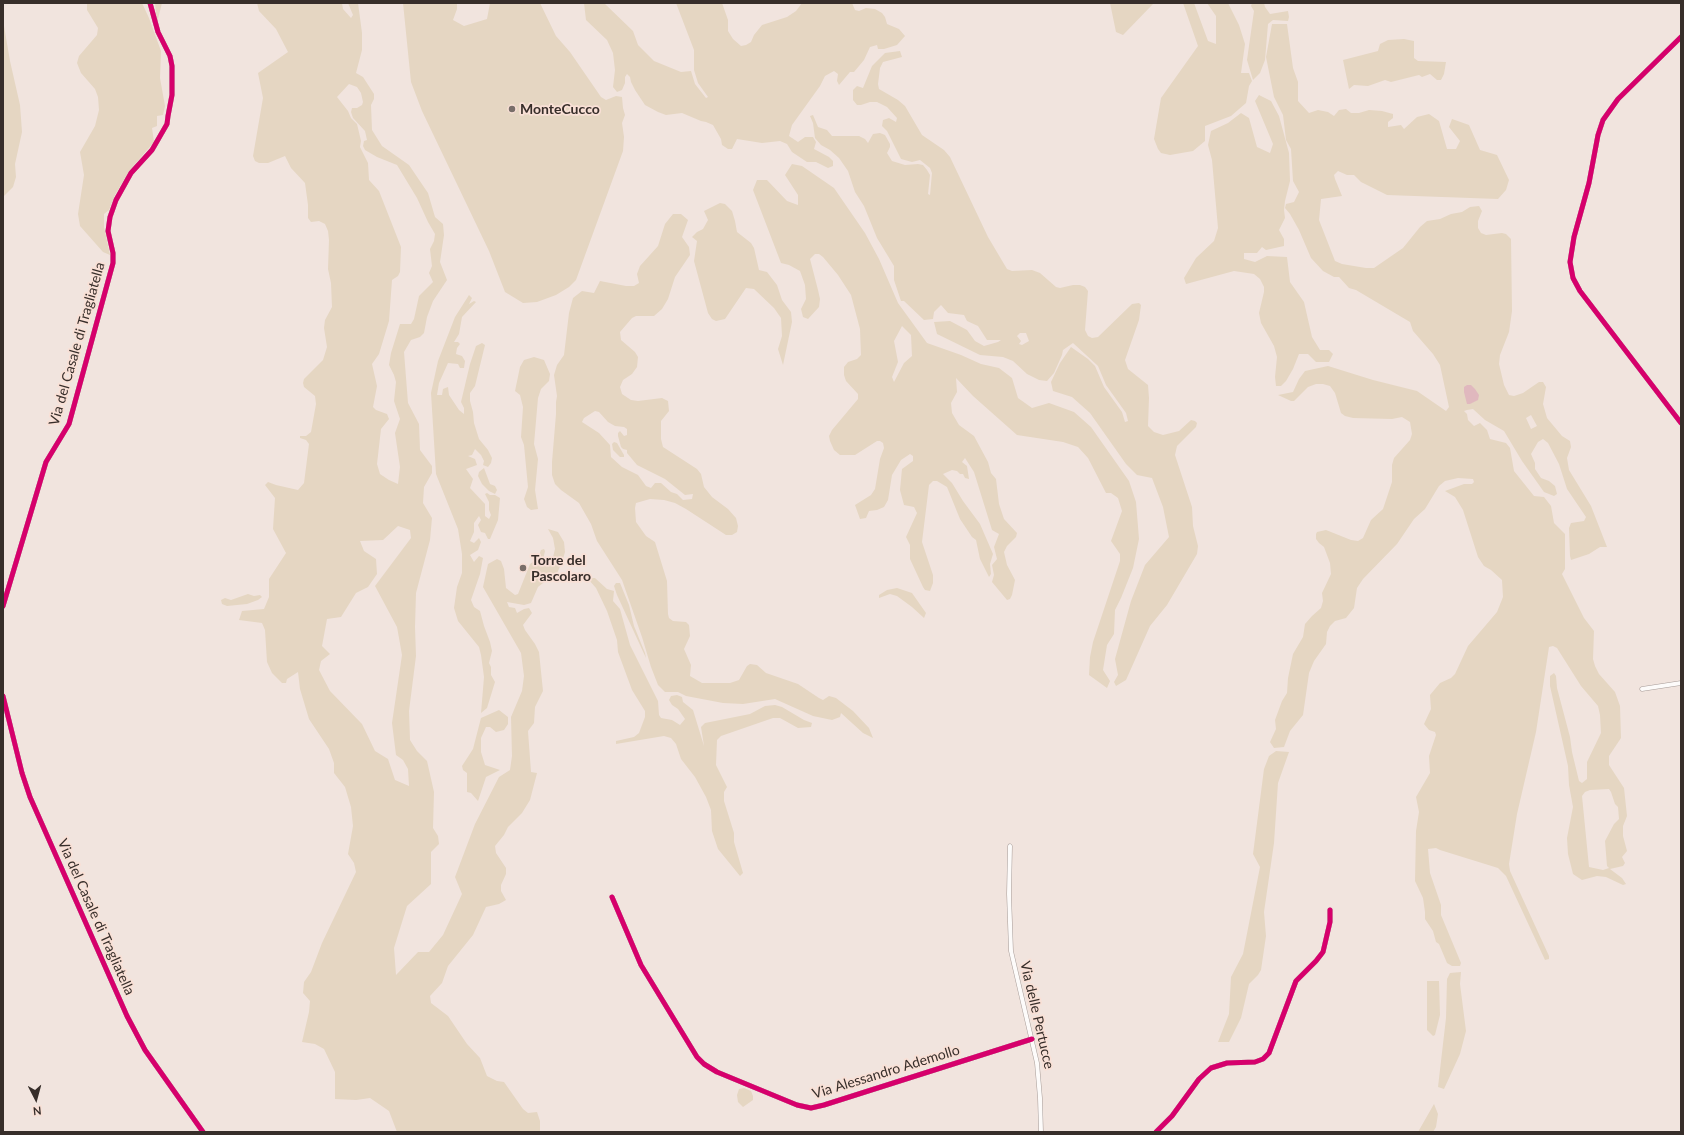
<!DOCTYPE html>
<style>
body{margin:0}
#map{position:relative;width:1684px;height:1135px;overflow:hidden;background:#f1e4de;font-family:Lato,sans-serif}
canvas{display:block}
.frame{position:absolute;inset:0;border:4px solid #372e2a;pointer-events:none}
.north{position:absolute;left:16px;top:1079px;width:40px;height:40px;-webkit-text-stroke:3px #f9e0d6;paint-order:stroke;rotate:174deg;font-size:11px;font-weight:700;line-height:16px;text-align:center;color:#372e2a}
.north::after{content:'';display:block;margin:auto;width:14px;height:18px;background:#372e2a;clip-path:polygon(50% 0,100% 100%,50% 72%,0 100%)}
</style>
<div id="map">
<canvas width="1684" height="1135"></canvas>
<div class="frame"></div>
<div class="north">N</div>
</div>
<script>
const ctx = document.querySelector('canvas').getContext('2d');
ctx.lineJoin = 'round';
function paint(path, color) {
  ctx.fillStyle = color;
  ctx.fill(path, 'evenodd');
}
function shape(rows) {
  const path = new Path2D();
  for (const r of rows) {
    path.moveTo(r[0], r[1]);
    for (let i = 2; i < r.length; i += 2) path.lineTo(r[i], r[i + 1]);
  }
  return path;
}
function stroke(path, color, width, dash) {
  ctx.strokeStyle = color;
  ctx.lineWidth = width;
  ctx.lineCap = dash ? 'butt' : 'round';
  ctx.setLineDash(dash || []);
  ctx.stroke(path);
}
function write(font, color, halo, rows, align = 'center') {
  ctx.font = font + ' Lato,sans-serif';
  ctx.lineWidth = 3.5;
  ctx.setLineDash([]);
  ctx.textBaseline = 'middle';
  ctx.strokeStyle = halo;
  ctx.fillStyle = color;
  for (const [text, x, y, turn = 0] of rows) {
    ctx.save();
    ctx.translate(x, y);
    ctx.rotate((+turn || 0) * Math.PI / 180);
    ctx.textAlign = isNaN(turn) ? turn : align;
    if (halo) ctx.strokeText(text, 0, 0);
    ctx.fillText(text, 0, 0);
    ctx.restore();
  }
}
paint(shape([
 [87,3,142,3,149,18,161,51,160,78,165,106,163,115,157,116,157,126,152,128,154,142,129,171,115,195,109,210,104,214,104,227,110,255,103,252,80,226,78,214,84,175,80,152,95,126,99,110,98,97,95,89,81,73,77,63,79,56,97,35,98,28,87,10],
 [155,3,162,3,157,23],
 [257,3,342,3,343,9,351,18,353,15,348,3,358,3,362,33,362,50,356,73,363,77,374,94,374,99,371,105,372,130,382,146,409,165,428,193,435,217,443,224,444,235,440,262,447,280,433,301,427,317,424,333,420,337,411,340,404,352,408,403,419,424,420,450,432,466,432,473,424,487,423,503,432,518,430,540,416,593,415,627,416,656,409,711,410,740,417,751,427,761,434,792,433,828,438,836,439,844,431,852,431,884,407,906,394,948,396,975,418,952,429,952,443,935,462,894,455,877,475,824,499,777,510,770,512,756,511,717,522,691,524,676,521,653,483,587,488,564,497,559,501,561,504,569,506,588,515,595,518,594,530,564,538,558,541,550,544,549,545,551,543,560,544,563,552,561,555,549,553,538,548,529,558,532,564,542,565,552,562,562,554,580,548,579,538,587,531,603,524,605,507,602,509,607,515,608,517,613,524,609,529,608,532,613,523,625,525,630,535,644,539,652,543,691,535,707,534,723,528,731,531,772,537,773,530,800,522,813,508,827,504,835,495,846,496,853,506,868,506,874,501,885,501,891,506,900,499,904,486,907,473,935,448,966,442,983,430,996,431,1003,448,1016,467,1044,480,1058,487,1076,497,1081,504,1082,523,1109,528,1113,537,1112,540,1121,540,1132,397,1132,389,1111,370,1098,356,1100,335,1099,335,1072,324,1049,315,1044,302,1042,309,1012,310,1001,303,993,304,982,311,972,322,943,356,872,354,863,348,854,353,826,351,807,345,787,334,773,334,763,329,749,309,719,300,689,298,672,287,679,286,683,282,683,272,673,267,662,265,630,262,623,239,620,242,611,264,609,269,597,269,579,286,553,273,529,275,498,265,485,268,482,276,485,298,490,304,483,309,444,306,440,300,438,300,436,306,436,311,432,316,404,315,396,304,387,303,383,304,379,323,360,327,347,324,328,325,320,332,307,331,283,328,269,329,240,328,231,325,224,319,221,311,222,308,218,308,205,305,183,291,168,285,156,268,163,259,163,255,161,253,156,263,98,258,73,288,52,276,29,259,11],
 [349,84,357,87,361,93,363,102,362,105,357,108,352,108,351,112,353,118,365,131,367,140,364,141,363,146,365,150,377,157,397,165,417,198,428,222,435,234,434,241,430,249,432,266,429,273,433,282,419,296,414,319,411,324,400,324,391,353,389,365,394,375,396,382,394,401,400,419,395,433,400,467,398,484,389,480,380,474,377,464,381,429,389,419,387,414,376,410,373,407,377,386,372,364,379,354,389,321,392,280,398,276,400,272,401,247,379,191,369,180,368,163,360,147,361,141,357,124,351,118,348,111,337,97],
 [398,526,410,530,411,538,375,586,397,627,399,638,402,655,392,723,396,755,403,760,408,769,409,786,395,780,388,759,375,751,362,724,330,691,319,670,321,661,330,654,322,646,327,619,341,617,356,593,368,587,377,574,376,559,364,551,360,541,383,540],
 [403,3,457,3,457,9,453,20,464,26,487,19,490,3,540,3,556,36,570,52,601,97,606,100,616,96,622,97,623,108,625,115,622,123,624,137,623,151,576,280,569,287,556,295,537,302,523,303,505,292,489,251,422,111,411,82],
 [584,3,604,3,633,31,638,45,654,61,681,72,691,71,695,84,706,98,708,97,698,83,694,70,694,50,676,3,722,3,728,20,728,31,733,39,741,46,746,45,751,42,754,35,762,25,787,17,796,11,802,3,852,3,855,10,859,11,866,8,875,9,882,13,885,17,887,24,899,29,905,36,897,45,884,49,878,49,877,45,870,47,864,60,854,72,850,72,839,85,837,81,838,74,834,71,825,76,820,86,792,125,789,136,798,142,805,137,813,137,816,142,814,149,829,157,833,161,833,166,828,168,816,162,807,162,792,152,787,144,780,141,762,143,737,139,732,149,728,149,722,145,721,139,713,125,706,122,701,121,682,113,666,115,658,112,645,105,635,90,631,82,630,77,627,74,625,77,625,83,622,90,617,92,613,87,615,70,613,53,607,40,586,20],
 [1110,3,1154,3,1123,35,1116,32],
 [1183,3,1194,3,1208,41,1216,44,1216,16,1207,3,1228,3,1239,25,1245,44,1241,73,1249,73,1252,81,1249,86,1246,103,1231,116,1205,126,1205,141,1193,151,1170,155,1161,153,1158,149,1154,139,1161,98,1198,46],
 [1252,3,1264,3,1265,7,1270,14,1288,11,1289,17,1288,21,1273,20,1268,24,1265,60,1260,73,1253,80,1247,60,1254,11,1251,6],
 [3,20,10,61,20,105,22,132,15,164,16,177,13,187,3,197],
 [1272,24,1287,24,1293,68,1298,82,1298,101,1309,113,1318,110,1328,112,1334,116,1339,110,1346,109,1351,113,1359,113,1369,110,1382,111,1393,114,1393,118,1388,122,1388,127,1401,125,1404,129,1417,117,1429,114,1439,121,1447,149,1456,149,1460,141,1449,127,1452,119,1469,125,1480,150,1497,155,1509,180,1506,190,1498,199,1387,195,1361,182,1354,175,1347,175,1338,171,1334,175,1335,179,1342,196,1321,199,1319,220,1335,261,1342,264,1366,268,1374,268,1403,248,1420,227,1427,221,1440,219,1451,214,1462,212,1470,207,1479,206,1482,211,1478,221,1478,228,1481,233,1486,235,1502,233,1506,234,1511,239,1512,311,1509,332,1500,355,1499,364,1504,385,1509,395,1514,396,1523,393,1539,382,1543,382,1546,387,1543,404,1547,418,1562,436,1570,441,1571,447,1567,458,1569,470,1591,506,1607,547,1600,547,1589,554,1571,560,1570,556,1569,528,1571,523,1584,521,1586,517,1567,489,1559,464,1548,443,1543,439,1538,442,1531,454,1535,463,1535,469,1541,478,1549,481,1555,486,1557,494,1554,496,1544,492,1522,461,1504,431,1485,420,1473,409,1467,410,1464,411,1467,414,1468,420,1474,426,1480,423,1487,430,1490,439,1506,443,1510,448,1514,471,1534,496,1544,497,1551,506,1554,523,1565,534,1565,569,1562,574,1584,618,1594,631,1593,659,1595,666,1599,674,1615,692,1620,706,1621,738,1609,756,1609,765,1624,788,1627,816,1623,826,1623,836,1627,851,1622,857,1625,863,1623,866,1610,869,1622,878,1626,884,1623,885,1606,877,1597,876,1582,880,1573,874,1568,854,1567,838,1573,807,1569,785,1568,766,1550,686,1550,676,1554,673,1556,676,1557,688,1570,737,1572,752,1579,781,1582,783,1587,779,1587,762,1601,733,1600,715,1598,706,1581,686,1557,648,1553,646,1549,647,1536,732,1517,814,1509,864,1510,871,1549,956,1549,959,1545,960,1506,876,1498,868,1440,850,1436,848,1428,849,1430,873,1441,905,1441,915,1461,963,1460,966,1452,966,1447,963,1439,944,1436,942,1433,931,1425,919,1425,912,1423,898,1415,881,1416,831,1419,812,1416,797,1430,773,1429,756,1436,735,1435,732,1429,730,1424,724,1431,709,1430,695,1440,683,1451,678,1455,674,1468,646,1497,612,1503,597,1502,580,1491,570,1484,566,1478,557,1463,510,1455,497,1445,491,1464,484,1472,484,1474,482,1473,479,1458,478,1445,481,1439,486,1425,509,1414,519,1397,544,1363,579,1357,588,1354,608,1346,618,1335,621,1330,626,1327,632,1326,644,1314,661,1309,673,1303,715,1290,731,1284,747,1274,748,1270,742,1276,729,1275,720,1282,701,1287,693,1288,678,1293,654,1303,637,1305,624,1312,616,1321,608,1323,601,1322,593,1331,574,1330,563,1324,547,1319,543,1316,539,1316,534,1317,532,1326,530,1351,540,1358,541,1363,538,1371,520,1383,509,1392,482,1392,465,1394,458,1410,440,1412,434,1410,422,1402,417,1392,419,1353,418,1345,416,1341,413,1335,393,1330,386,1323,384,1316,384,1308,387,1294,401,1291,401,1278,395,1293,392,1299,379,1305,371,1328,366,1373,380,1417,391,1446,411,1449,407,1440,365,1433,354,1413,331,1410,322,1356,290,1349,288,1339,277,1334,277,1323,271,1311,258,1299,230,1290,214,1285,208,1286,204,1294,202,1299,192,1293,181,1291,149,1286,140,1283,115,1274,97,1266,57],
 [1531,415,1537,426,1531,429,1526,418],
 [1609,789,1611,792,1615,804,1618,807,1619,819,1614,824,1605,841,1607,866,1609,868,1603,870,1589,867,1582,796,1585,792,1590,790],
 [1404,39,1414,41,1414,58,1418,61,1446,62,1444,74,1441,80,1437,80,1430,74,1422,77,1419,75,1391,82,1385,80,1368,86,1354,85,1349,89,1343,60,1378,51,1380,44,1388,40],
 [900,51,902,57,883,62,880,68,878,84,879,89,898,100,905,106,922,135,944,150,950,157,988,237,1007,269,1012,271,1032,270,1040,273,1056,287,1060,288,1073,285,1080,285,1085,287,1088,291,1085,330,1088,336,1092,338,1098,337,1132,304,1139,303,1141,305,1139,320,1125,360,1128,369,1148,385,1149,398,1148,426,1154,432,1163,435,1179,431,1191,420,1195,421,1197,423,1196,427,1177,446,1175,455,1192,507,1193,526,1198,546,1197,554,1167,605,1150,626,1126,680,1116,686,1114,682,1118,675,1115,659,1131,601,1145,565,1169,537,1163,507,1152,478,1137,475,1126,464,1090,413,1072,397,1053,391,1051,382,1060,363,1071,347,1088,359,1095,366,1104,387,1122,412,1125,422,1128,421,1126,413,1106,385,1098,366,1073,343,1063,350,1062,355,1054,373,1047,381,1039,380,1027,374,1013,361,1003,357,980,355,937,334,934,322,950,321,967,330,975,341,984,346,998,342,1001,340,987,340,978,326,967,321,964,315,948,313,941,305,934,312,933,319,924,320,904,301,901,301,894,280,894,266,877,238,864,206,855,192,848,171,839,158,830,150,821,145,815,138,813,123,810,116,813,115,818,127,827,130,832,136,859,136,865,139,868,143,873,134,880,133,885,135,890,144,890,147,887,153,892,161,905,165,918,164,923,165,927,170,930,175,928,194,930,195,932,173,930,168,920,160,912,162,901,159,887,131,882,126,883,120,889,118,896,122,897,118,887,107,877,102,870,102,861,105,857,105,853,100,853,90,857,86,863,88,872,66,885,53],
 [1020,333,1026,333,1029,341,1022,345,1019,344,1021,341,1017,336],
 [1259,95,1271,101,1279,116,1289,153,1290,181,1285,201,1284,210,1285,218,1279,230,1284,239,1284,246,1266,250,1262,247,1257,253,1244,253,1244,259,1255,262,1267,256,1287,257,1290,282,1304,302,1312,337,1320,350,1329,350,1333,354,1329,362,1316,362,1308,354,1299,354,1293,369,1286,381,1281,386,1276,386,1275,377,1277,357,1274,346,1261,323,1259,313,1264,292,1264,287,1260,279,1254,274,1234,271,1186,284,1184,278,1196,258,1214,241,1218,228,1212,160,1208,145,1211,131,1228,123,1241,113,1249,118,1257,147,1270,153,1273,144,1255,101],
 [792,164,802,166,834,188,865,233,879,259,898,303,927,343,961,355,981,364,999,368,1012,378,1018,398,1032,408,1049,403,1074,412,1091,427,1129,481,1136,502,1139,539,1133,568,1121,598,1115,610,1114,634,1107,645,1103,670,1110,681,1107,688,1089,675,1090,657,1093,642,1120,561,1120,554,1111,541,1122,511,1118,498,1111,493,1106,493,1088,458,1078,447,1063,442,1017,435,973,396,956,378,957,392,951,403,952,413,959,425,974,436,988,462,991,473,996,479,999,504,1004,519,1017,533,1016,537,1007,546,1004,552,1007,565,1015,580,1012,595,1010,599,1007,600,992,582,994,575,992,565,997,559,994,547,999,534,992,530,974,472,965,458,962,462,967,466,969,479,965,478,963,474,960,474,957,471,952,470,943,474,952,483,963,501,980,524,993,554,990,564,991,574,989,577,980,559,976,540,972,537,960,519,947,487,937,481,933,481,929,485,922,542,933,575,933,583,930,591,925,590,923,587,910,559,910,545,906,537,917,513,914,507,904,505,900,490,902,469,913,461,913,456,910,454,901,460,892,475,888,500,884,507,877,510,869,511,866,518,860,519,855,505,871,495,875,489,880,459,884,448,883,443,880,441,877,441,855,455,840,455,834,450,830,441,829,436,832,430,858,399,858,394,846,381,844,375,844,367,848,362,857,359,861,355,860,329,851,295,838,275,823,257,819,254,815,254,810,259,818,290,820,299,819,307,808,319,803,317,801,309,806,299,805,285,800,271,789,265,781,263,753,190,757,180,767,180,787,201,798,205,798,195,785,175],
 [902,326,911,335,912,356,904,363,894,382,892,377,898,362,894,341],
 [720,203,725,204,732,211,735,221,737,232,751,243,754,248,759,270,767,272,777,285,782,300,791,312,792,322,783,365,778,349,782,336,781,318,774,308,754,289,746,288,725,319,716,321,712,319,708,313,694,261,697,241,692,237,697,232,703,229,708,220,704,211],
 [673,214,681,214,688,220,682,237,689,247,690,255,675,277,668,299,662,309,654,316,636,316,632,318,620,332,621,340,635,352,638,357,637,367,632,374,623,380,620,387,622,394,631,400,638,401,662,398,668,401,669,411,661,421,661,439,663,447,697,469,701,474,704,487,712,497,728,509,736,518,738,526,737,532,732,535,726,535,686,509,675,503,664,500,650,499,636,503,635,508,636,522,646,536,655,542,667,581,668,614,669,618,673,621,686,622,689,625,690,636,684,649,691,665,690,676,702,683,730,683,739,680,747,666,750,664,757,665,766,673,798,684,819,698,823,700,829,696,836,698,853,711,869,728,873,738,863,733,841,713,840,717,832,720,813,716,775,699,743,704,723,703,686,696,678,692,665,692,658,685,651,667,642,637,622,580,597,541,591,524,579,503,561,490,555,484,552,475,552,462,556,414,556,402,557,396,554,375,557,365,564,355,569,313,573,298,582,291,594,293,600,281,626,286,634,286,639,283,637,274,640,266,658,246,665,224],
 [595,411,599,412,608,422,615,426,624,427,627,429,627,435,624,436,620,431,618,433,618,436,621,447,623,449,627,450,627,453,637,465,665,479,685,495,693,494,692,499,683,500,677,494,671,492,661,483,655,483,651,488,646,486,638,475,622,467,611,457,610,445,599,433,582,422,584,418],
 [469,295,472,298,469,304,474,301,476,302,462,317,459,334,454,342,458,342,460,344,457,348,456,354,462,356,465,361,464,368,460,368,458,364,448,363,439,383,437,395,442,395,443,389,448,387,449,395,459,410,464,414,464,408,461,402,470,364,476,346,482,343,485,345,475,386,470,393,470,401,473,412,474,423,479,439,488,450,492,458,491,463,488,467,483,465,484,461,481,455,475,449,472,455,468,456,475,459,477,465,466,469,473,479,470,488,485,504,485,516,489,519,491,515,489,510,489,502,485,494,487,493,490,495,495,495,500,498,498,520,490,539,488,539,485,533,481,532,478,525,481,520,479,516,474,523,474,532,470,541,474,543,479,538,481,542,478,550,470,555,474,562,479,556,483,558,480,574,471,600,474,607,480,611,484,626,490,642,492,651,489,663,491,667,491,675,495,682,487,708,481,713,484,677,481,655,479,647,458,621,454,608,457,587,462,573,462,554,458,529,436,474,431,393,438,361,455,317],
 [534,357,544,360,550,374,549,381,541,389,538,398,534,444,538,459,535,490,538,509,531,510,527,507,524,499,528,487,524,445,521,437,523,407,520,395,515,391,520,367,524,360],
 [614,442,617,443,624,455,624,457,620,457,613,450,612,444],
 [484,468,490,484,495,486,497,490,495,494,489,491,482,484,478,476,479,472],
 [589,578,595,578,607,589,614,591,613,601,620,609,630,645,658,701,659,715,661,718,672,720,680,725,685,719,678,709,672,705,669,700,671,696,677,695,682,697,683,702,693,710,704,746,701,727,705,723,750,714,765,706,775,705,782,707,804,720,812,723,811,727,798,728,780,718,773,718,721,736,717,740,716,765,727,787,724,792,724,801,734,833,734,842,743,873,740,876,718,849,712,831,711,810,706,797,695,777,681,759,676,744,671,738,664,736,616,744,616,741,634,737,639,733,645,717,645,711,632,690,618,652,617,640,607,611,596,588,588,579],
 [616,583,620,583,629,605,634,626,645,653,646,658,617,595,614,586],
 [897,588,912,593,926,613,924,618,912,607,897,596,890,594,879,598,879,595,887,590],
 [248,594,254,596,260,595,262,597,258,600,247,604,227,606,222,604,221,600,225,598,231,600],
 [499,710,508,717,508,724,504,730,496,732,490,727,486,727,481,738,481,752,485,765,500,770,486,777,478,801,471,793,467,792,467,773,463,770,462,766,473,749,481,718],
 [1276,751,1289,752,1278,783,1274,843,1264,912,1266,936,1261,970,1258,975,1249,984,1241,1018,1229,1042,1218,1042,1229,1014,1231,977,1243,954,1260,867,1253,854,1264,769,1269,756],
 [1461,972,1460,984,1466,1031,1460,1054,1444,1089,1438,1087,1446,1018,1447,979,1450,973],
 [1427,981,1439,981,1440,1015,1435,1035,1433,1036,1427,1030],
 [744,1088,751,1091,753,1096,753,1100,743,1107,738,1102,737,1095,739,1089],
 [1434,1104,1438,1114,1436,1127,1433,1132,1418,1132]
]), '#e5d6c2');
paint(shape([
 [1467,385,1471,385,1475,389,1479,395,1478,400,1470,404,1467,404,1464,392,1464,387]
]), '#e0b8be');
const minor = shape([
 [1681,37,1618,99,1603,120,1598,135,1589,183,1574,237,1570,262,1573,278,1580,291,1681,423],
 [3,606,46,462,69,424,113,263,113,253,108,231,110,217,116,200,131,173,152,150,167,124,168,116,172,95,172,66,170,56,158,32,150,3],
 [1642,689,1681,683],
 [3,696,22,773,30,797,127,1016,145,1050,203,1132],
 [1010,846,1009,894,1011,951,1037,1063,1040,1098,1041,1132],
 [612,897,641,965,697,1057,704,1064,717,1072,797,1105,811,1108,824,1105,1032,1039],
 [1156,1132,1172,1116,1199,1079,1211,1068,1227,1063,1255,1062,1263,1059,1269,1053,1296,981,1316,961,1323,952,1330,922,1330,910]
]);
stroke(minor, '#a69b97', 5);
stroke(minor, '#fdfbfa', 4);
stroke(shape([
 [1681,37,1618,99,1603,120,1598,135,1589,183,1574,237,1570,262,1573,278,1580,291,1681,423],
 [3,606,46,462,69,424,113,263,113,253,108,231,110,217,116,200,131,173,152,150,167,124,168,116,172,95,172,66,170,56,158,32,150,3],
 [3,696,22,773,30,797,127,1016,145,1050,203,1132],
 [612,897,641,965,697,1057,704,1064,717,1072,797,1105,811,1108,824,1105,1032,1039],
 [1156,1132,1172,1116,1199,1079,1211,1068,1227,1063,1255,1062,1263,1059,1269,1053,1296,981,1316,961,1323,952,1330,922,1330,910]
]), '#d6006c', 5);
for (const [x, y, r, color] of [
 [512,109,4,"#786e69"],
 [523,568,4,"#786e69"]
]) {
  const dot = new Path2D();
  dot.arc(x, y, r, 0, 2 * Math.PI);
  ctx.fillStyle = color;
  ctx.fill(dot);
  stroke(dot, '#f9e0d6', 1.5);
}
write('bold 14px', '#372e2a', '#f9e0d6', [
 ["MonteCucco",520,109],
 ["Torre del",531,560],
 ["Pascolaro",531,576]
], 'left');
write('14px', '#372e2a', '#f9e0d6', [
 ["Via del Casale di Tragliatella",77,344,-74],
 ["Via del Casale di Tragliatella",96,917,66],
 ["Via delle Pertucce",1037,1015,77],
 ["Via Alessandro Ademollo",886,1072,-17]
]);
</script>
